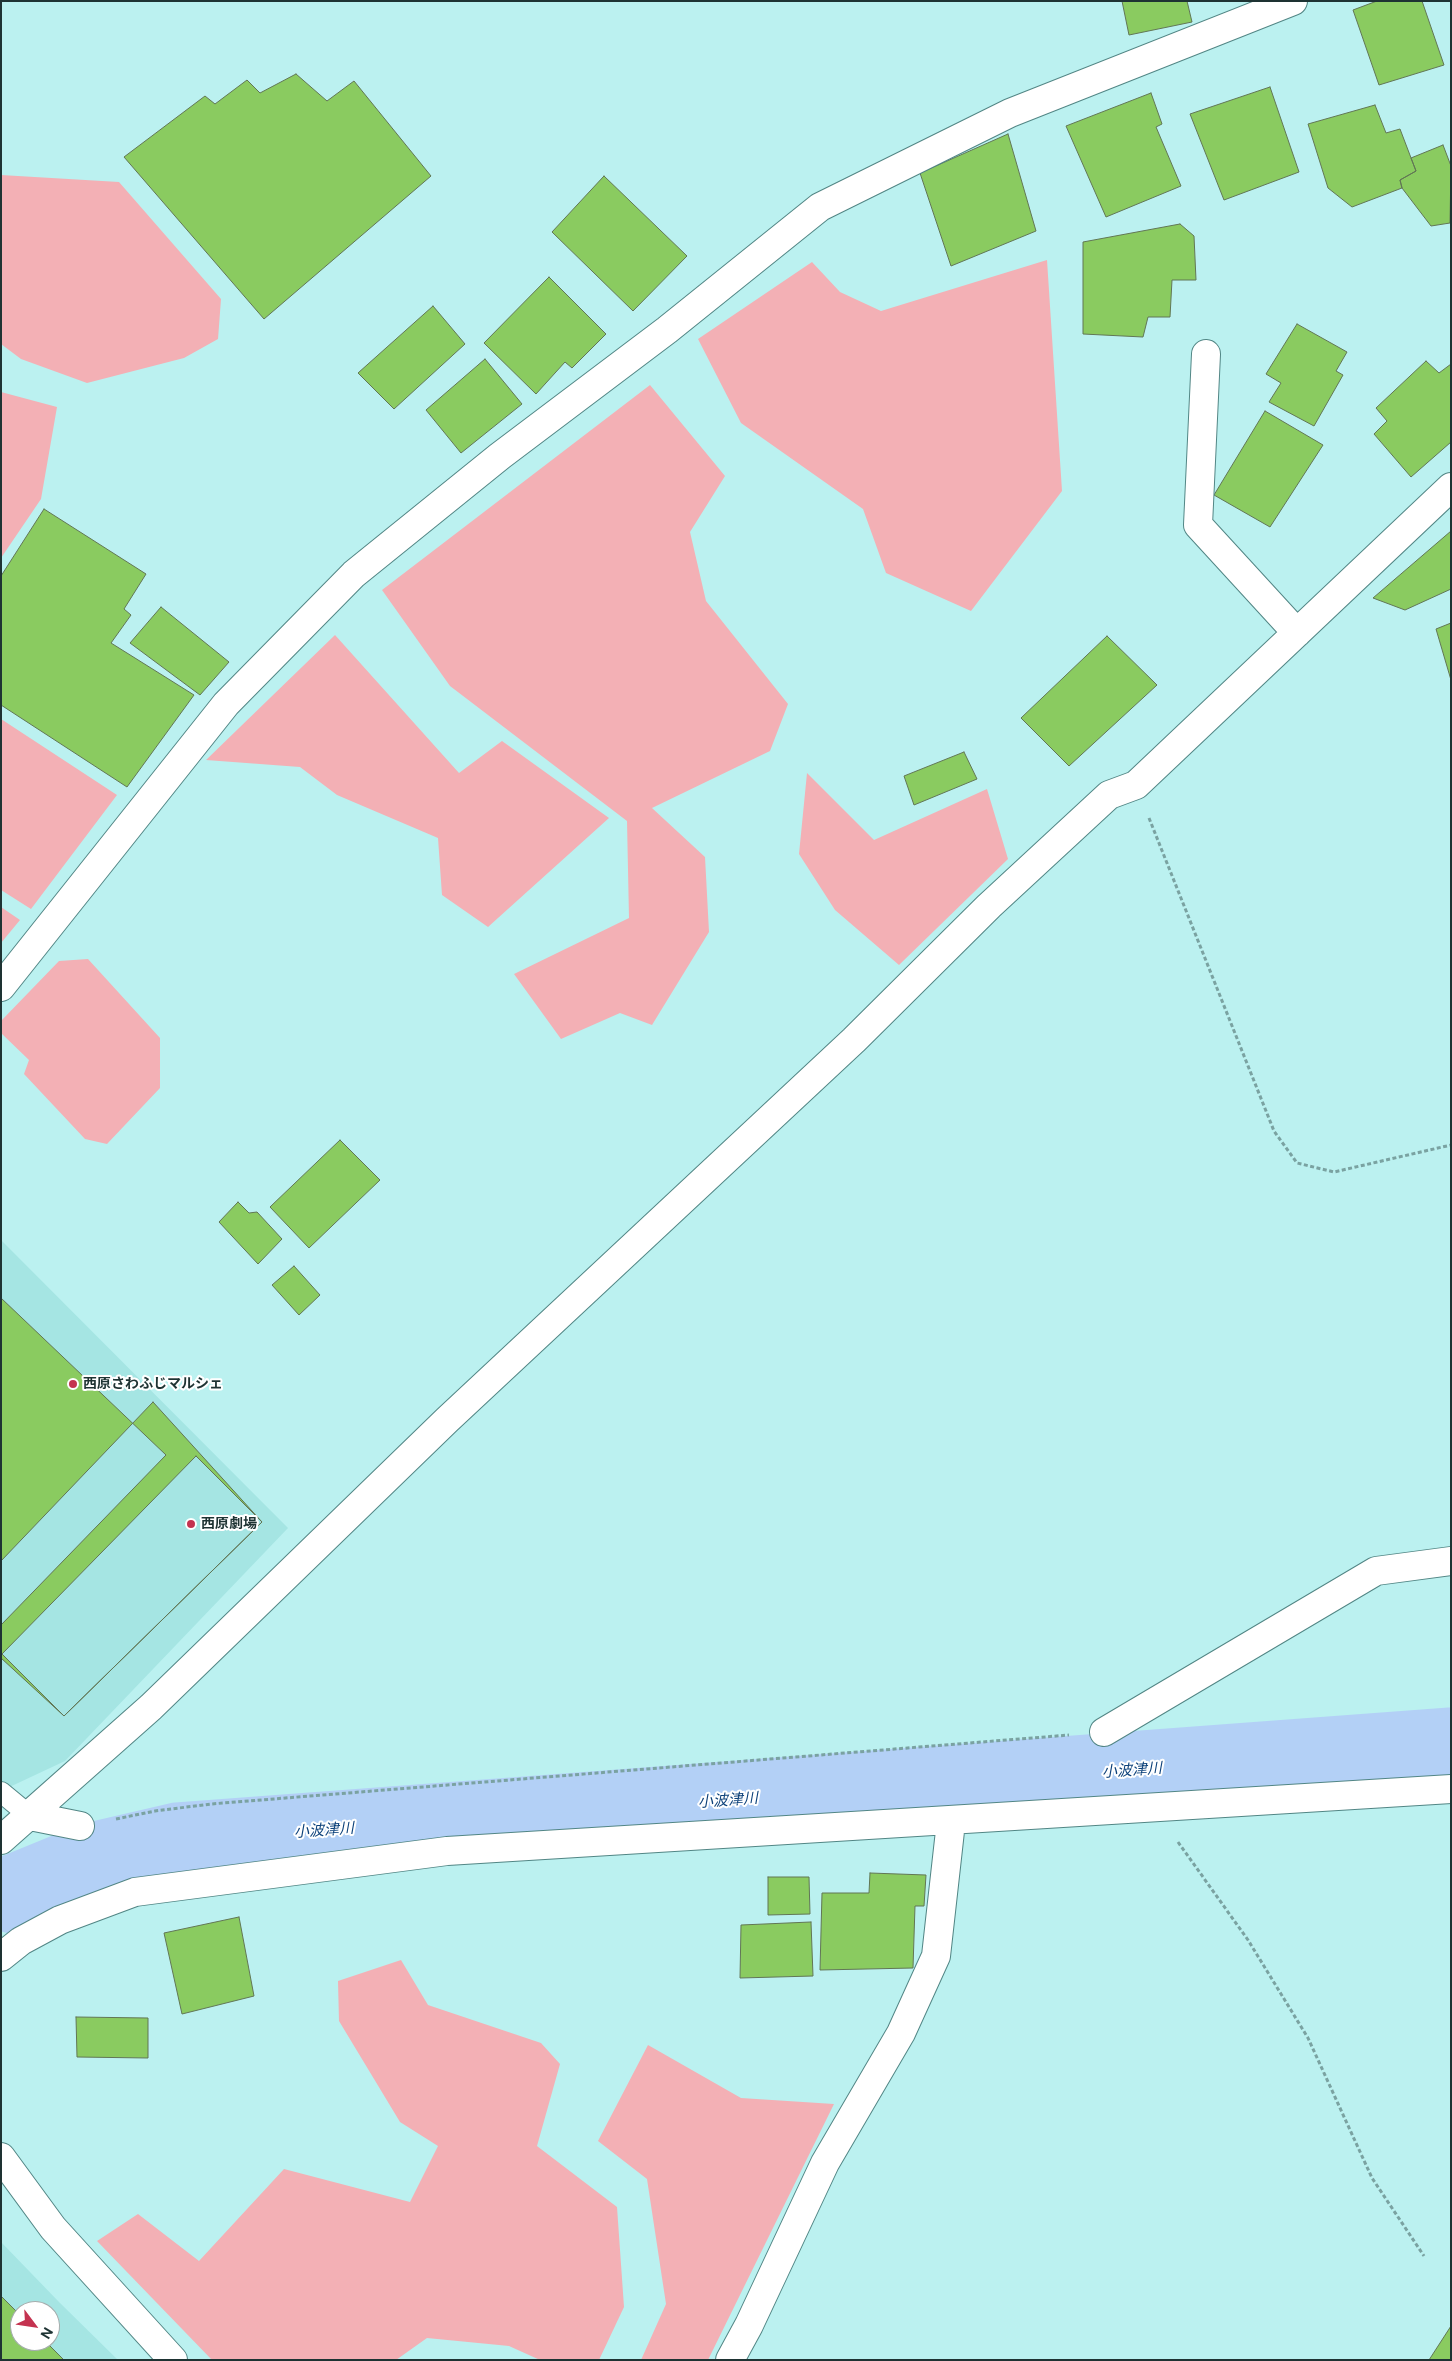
<!DOCTYPE html>
<meta charset="utf-8">
<style>
body{margin:0}
#map{position:relative;width:1452px;height:2361px;overflow:hidden;background:#bbf1f0;font-family:"DM Sans",sans-serif}
canvas{display:block}
.frame{position:absolute;inset:0;border:2px solid #1e3333;pointer-events:none}
.north{position:absolute;left:10px;top:2301px;width:50px;height:50px;box-sizing:border-box;background:#fff;border:1px solid #a5adad;border-radius:50%;rotate:121deg;font-size:14px;font-weight:700;line-height:20px;text-align:center;color:#1e3333}
.north::after{content:'';display:block;margin:auto;width:18px;height:22px;background:#c43350;clip-path:polygon(50% 0,100% 100%,50% 72%,0 100%)}
</style>
<div id="map">
<canvas width="1452" height="2361"></canvas>
<div class="frame"></div>
<div class="north">N</div>
</div>
<script>
const ctx = document.querySelector('canvas').getContext('2d');
ctx.lineJoin = 'round';
function paint(path, color) {
  ctx.fillStyle = color;
  ctx.fill(path, 'evenodd');
}
function shape(rows) {
  const path = new Path2D();
  for (const r of rows) {
    path.moveTo(r[0], r[1]);
    for (let i = 2; i < r.length; i += 2) path.lineTo(r[i], r[i + 1]);
  }
  return path;
}
function stroke(path, color, width, dash) {
  ctx.strokeStyle = color;
  ctx.lineWidth = width;
  ctx.lineCap = dash ? 'butt' : 'round';
  ctx.setLineDash(dash || []);
  ctx.stroke(path);
}
function write(font, color, halo, rows, align = 'center') {
  ctx.font = font + ' "DM Sans","Noto Sans JP",sans-serif';
  ctx.lineWidth = 4;
  ctx.setLineDash([]);
  ctx.textBaseline = 'middle';
  ctx.strokeStyle = halo;
  ctx.fillStyle = color;
  for (const [text, x, y, turn = 0] of rows) {
    ctx.save();
    ctx.translate(x, y);
    ctx.rotate((+turn || 0) * Math.PI / 180);
    ctx.textAlign = isNaN(turn) ? turn : align;
    if (halo) ctx.strokeText(text, 0, 0);
    ctx.fillText(text, 0, 0);
    ctx.restore();
  }
}
paint(shape([
 [1,1240,288,1528,65,1761,1,1791],
 [1,2242,59,2302,118,2360,1,2360],
 [20,2311,50,2311,50,2341,20,2341]
]), '#a5e5e3');
paint(shape([
 [1,175,119,182,221,299,218,339,184,358,87,383,21,359,1,344],
 [1047,260,1062,491,971,611,886,573,863,509,741,423,698,339,812,262,840,292,881,311],
 [650,385,725,476,690,532,706,601,788,704,770,751,652,808,705,857,709,932,652,1025,620,1013,561,1039,514,974,629,918,627,821,450,686,382,590],
 [1,392,57,407,41,499,1,558],
 [335,635,459,773,502,741,609,818,488,927,442,895,438,838,337,795,300,767,206,760],
 [1,719,117,795,31,909,1,890],
 [807,773,874,840,987,789,1008,859,899,965,835,910,799,854],
 [1,907,20,920,1,943],
 [88,959,160,1038,160,1088,107,1144,85,1139,24,1074,29,1060,1,1033,1,1021,59,961],
 [401,1960,428,2005,541,2043,560,2064,537,2146,617,2207,624,2307,599,2360,540,2360,509,2346,427,2338,396,2360,212,2360,97,2241,138,2214,199,2261,284,2169,410,2202,438,2146,400,2122,339,2021,338,1981],
 [648,2045,741,2098,834,2104,708,2360,641,2360,666,2304,647,2179,598,2141]
]), '#f3b0b5');
stroke(shape([
 [14,1894,92,1862,178,1842,1451,1747]
]), '#b3d0f6', 79);
const building = shape([
 [1122,1,1187,1,1192,22,1129,35,1122,1],
 [1377,1,1422,1,1444,65,1379,85,1353,10,1377,1],
 [296,74,327,101,354,81,431,176,264,319,124,157,205,96,215,104,247,80,260,93,296,74],
 [1270,87,1299,172,1224,200,1190,114,1270,87],
 [1151,93,1162,124,1156,127,1181,186,1106,217,1066,126,1151,93],
 [1375,105,1386,133,1400,129,1416,171,1400,180,1402,188,1352,207,1328,188,1308,124,1375,105],
 [1008,134,1036,231,951,266,920,173,1008,134],
 [1443,145,1451,166,1450,223,1431,226,1402,188,1400,180,1416,171,1411,158,1443,145],
 [604,176,687,256,633,311,552,232,604,176],
 [1180,224,1194,236,1196,280,1172,280,1170,317,1148,317,1143,337,1083,334,1083,242,1180,224],
 [549,277,606,334,572,368,565,362,536,394,484,343,549,277],
 [433,306,465,344,394,409,358,373,433,306],
 [1297,324,1347,352,1336,371,1343,375,1314,426,1269,402,1281,383,1266,374,1297,324],
 [485,359,522,404,461,453,426,410,485,359],
 [1426,361,1439,373,1451,364,1451,442,1411,477,1374,434,1387,421,1376,408,1426,361],
 [1265,411,1323,445,1270,527,1214,495,1265,411],
 [44,509,146,574,124,609,131,615,111,643,194,695,127,787,1,705,1,576,44,509],
 [1451,531,1451,589,1405,610,1373,598,1451,531],
 [161,607,229,662,200,695,130,643,161,607],
 [1451,623,1451,680,1436,629,1451,623],
 [1107,636,1157,685,1069,766,1021,718,1107,636],
 [964,752,977,779,914,805,904,776,964,752],
 [340,1140,380,1180,309,1248,270,1207,340,1140],
 [238,1202,249,1213,257,1212,282,1239,258,1264,219,1222,238,1202],
 [294,1266,320,1295,299,1315,272,1285,294,1266],
 [1,1298,166,1455,1,1625,1,1298],
 [153,1402,262,1522,64,1716,1,1658,1,1561,153,1402],
 [196,1456,262,1522,64,1716,2,1654,196,1456],
 [870,1873,926,1875,924,1906,915,1906,913,1968,820,1970,822,1893,869,1893,870,1873],
 [768,1877,809,1877,810,1914,768,1915,768,1877],
 [239,1917,254,1996,182,2014,164,1933,239,1917],
 [811,1922,813,1976,740,1978,741,1925,811,1922],
 [76,2017,148,2018,148,2058,77,2057,76,2017],
 [1,2296,20,2315,20,2341,45,2341,64,2360,1,2360,1,2296],
 [1451,2326,1451,2360,1429,2360,1451,2326]
]);
paint(building, '#8acb60');
stroke(building, '#617655', 1);
const service = shape([
 [1,1792,30,1816]
]);
const minor = shape([
 [1206,354,1198,525,1297,633],
 [1,987,226,704,354,574,500,456,667,330,820,207,1010,113,1293,1],
 [1104,1732,1376,1571,1451,1561],
 [30,1816,80,1826],
 [1,1840,151,1707,447,1420,854,1040,989,906,1109,795,1136,785,1451,487],
 [1,1957,21,1941,60,1920,135,1892,447,1851,1451,1789],
 [730,2360,749,2325,825,2163,901,2033,936,1956,951,1822]
]);
const tertiary = shape([
 [1,2157,53,2228,173,2360]
]);
stroke(service, '#528685', 22);
stroke(minor, '#528685', 30);
stroke(tertiary, '#528685', 30);
stroke(shape([
 [1149,818,1274,1131,1297,1163,1334,1172,1451,1145],
 [116,1819,155,1811,211,1804,1069,1735],
 [1178,1842,1248,1940,1308,2038,1372,2178,1424,2256]
]), '#7aa2a1', 3, [4, 2.5]);
stroke(service, '#fff', 20);
stroke(minor, '#fff', 28);
stroke(tertiary, '#fff', 28);
for (const [x, y, r, color] of [
 [73,1384,5,"#c43350"],
 [191,1524,5,"#c43350"]
]) {
  const dot = new Path2D();
  dot.arc(x, y, r, 0, 2 * Math.PI);
  ctx.fillStyle = color;
  ctx.fill(dot);
  stroke(dot, '#fff', 2);
}
write('bold 14px', '#1e3333', '#fff', [
 ["西原さわふじマルシェ",83,1384],
 ["西原劇場",201,1524]
], 'left');
write('italic 15px', '#0c417a', '#fff', [
 ["小波津川",1132,1771,-4],
 ["小波津川",728,1801,-4],
 ["小波津川",324,1831,-4]
]);
</script>
